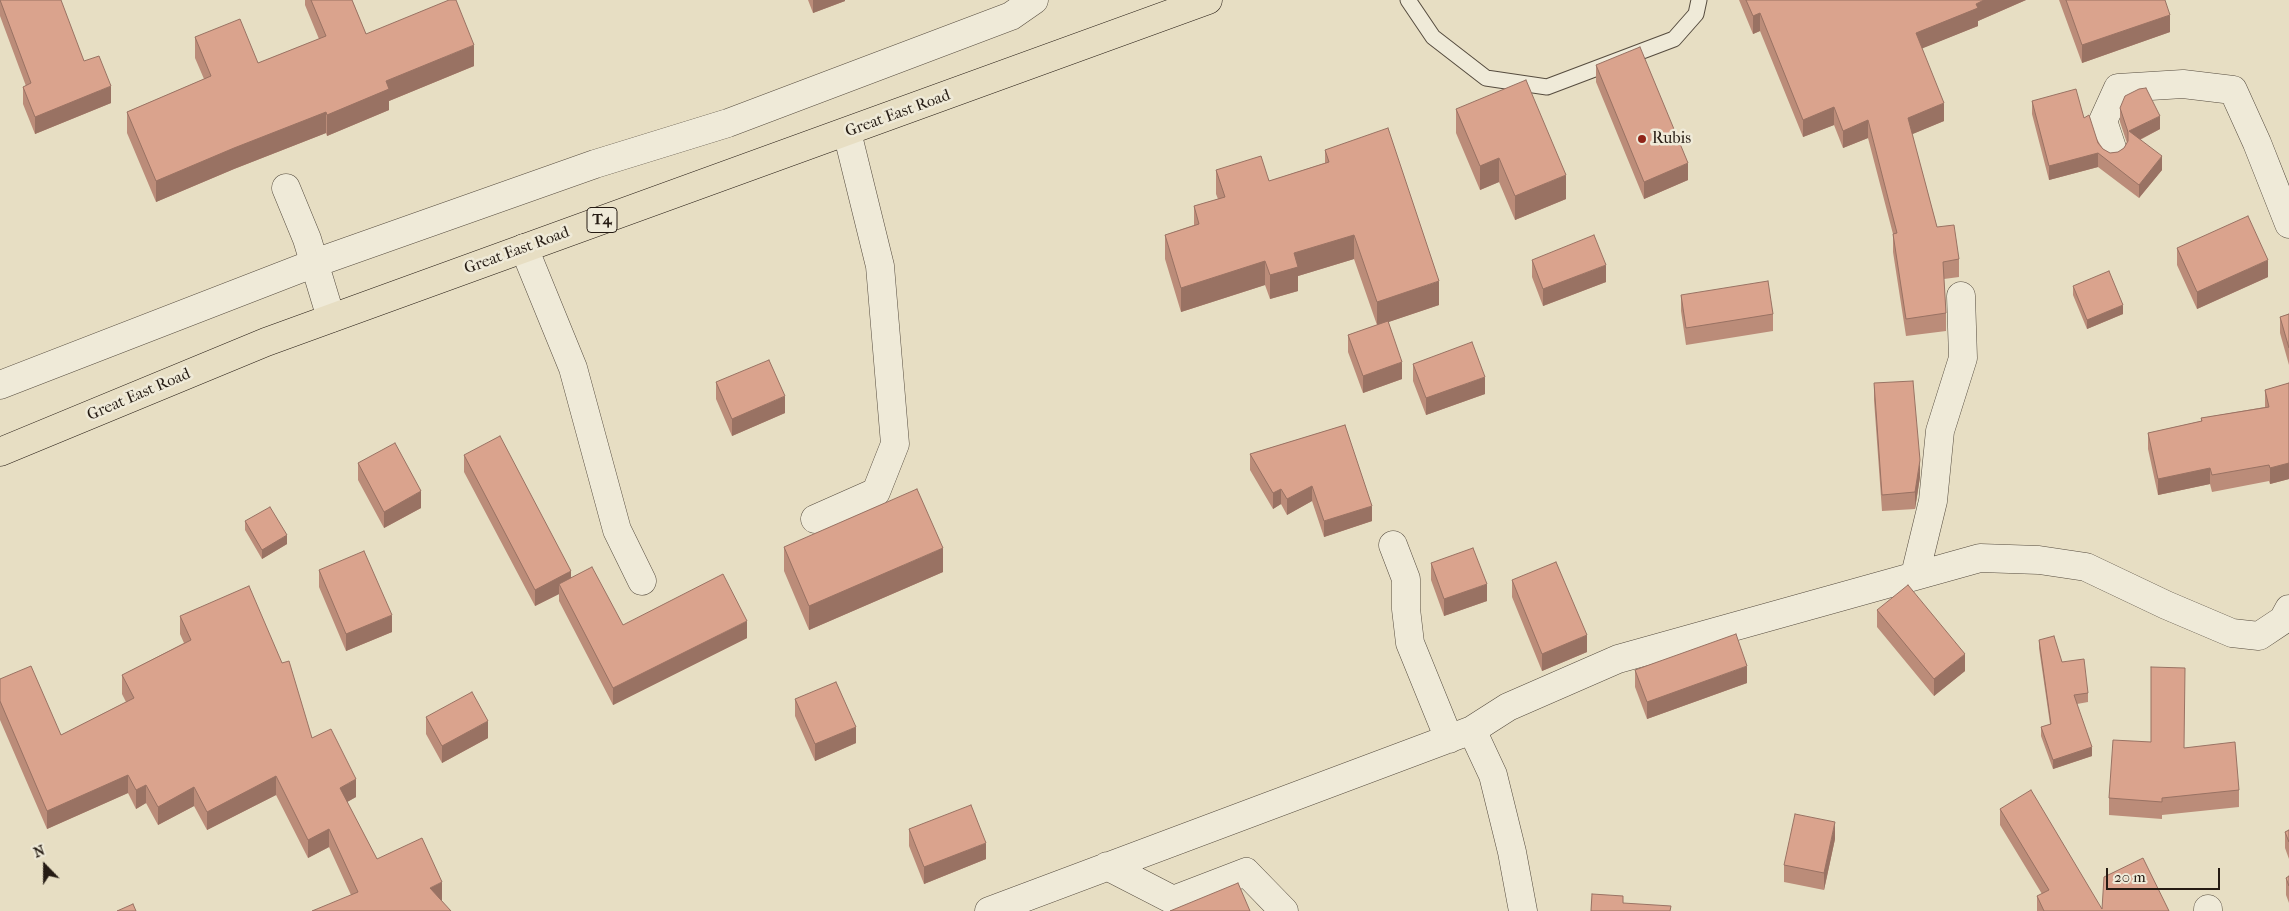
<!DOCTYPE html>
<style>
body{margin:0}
#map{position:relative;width:2289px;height:911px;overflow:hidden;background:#e7dec3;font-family:"IM FELL French Canon",serif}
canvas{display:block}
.north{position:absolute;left:20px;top:841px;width:50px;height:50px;-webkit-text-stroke:4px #efead8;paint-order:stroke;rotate:338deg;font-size:14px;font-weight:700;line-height:20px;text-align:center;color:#251b13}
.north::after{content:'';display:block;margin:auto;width:18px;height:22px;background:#251b13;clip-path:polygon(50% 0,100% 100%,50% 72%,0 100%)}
.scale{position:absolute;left:2106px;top:868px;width:114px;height:22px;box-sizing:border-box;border:2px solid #251b13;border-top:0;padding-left:6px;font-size:15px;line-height:18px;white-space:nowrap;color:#251b13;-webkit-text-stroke:4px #efead8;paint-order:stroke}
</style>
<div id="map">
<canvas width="2289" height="911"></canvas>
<div class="north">N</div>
<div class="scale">20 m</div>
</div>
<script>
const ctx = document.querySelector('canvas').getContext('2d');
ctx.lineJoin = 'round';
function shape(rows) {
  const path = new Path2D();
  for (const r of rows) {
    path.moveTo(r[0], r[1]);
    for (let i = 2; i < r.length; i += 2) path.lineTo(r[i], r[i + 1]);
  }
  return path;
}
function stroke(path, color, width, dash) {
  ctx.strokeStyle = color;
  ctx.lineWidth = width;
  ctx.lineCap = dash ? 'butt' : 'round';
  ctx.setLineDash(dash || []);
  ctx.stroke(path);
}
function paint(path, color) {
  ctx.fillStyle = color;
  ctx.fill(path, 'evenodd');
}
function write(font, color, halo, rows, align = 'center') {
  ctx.font = font + ' "IM FELL French Canon",serif';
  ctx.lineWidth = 5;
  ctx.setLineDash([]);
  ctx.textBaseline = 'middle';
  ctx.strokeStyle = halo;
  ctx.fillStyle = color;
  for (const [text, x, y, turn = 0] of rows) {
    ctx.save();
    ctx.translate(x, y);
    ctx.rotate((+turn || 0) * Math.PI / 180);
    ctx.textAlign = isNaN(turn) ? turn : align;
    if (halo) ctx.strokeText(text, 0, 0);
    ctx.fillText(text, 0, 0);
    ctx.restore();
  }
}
const lane = shape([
 [1408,0,1433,37,1486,78,1547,87,1674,39,1696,14,1699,0]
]);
const street = shape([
 [2113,151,2103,121,2118,88,2183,84,2233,90,2257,143,2289,224],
 [286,188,307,239,331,318],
 [524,248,573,368,617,530,642,581],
 [0,385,315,263,595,164,728,123,1011,16,1034,0],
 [815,519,876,492,895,444,880,266,847,132],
 [1393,545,1406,579,1406,609,1410,643,1449,739],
 [1915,575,1933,501,1940,431,1963,358,1961,296],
 [1472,730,1493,775,1512,852,1523,911],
 [1107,866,1173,900,1246,872,1284,911],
 [2208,909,2208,911],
 [989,911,1472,730,1508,707,1618,659,1980,558,2039,560,2086,567,2166,605,2232,633,2259,636,2283,620,2289,609]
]);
const highway = shape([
 [0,452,266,342,1208,0]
]);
stroke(lane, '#564c3f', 17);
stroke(street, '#564c3f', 29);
stroke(highway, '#251b13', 29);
stroke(lane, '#efead8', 15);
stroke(street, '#efead8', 28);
stroke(highway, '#e7dec3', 28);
paint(shape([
 [0,0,111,103,35,134,23,104,23,87,26,86,0,16],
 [305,0,352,0,366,34,474,66,389,101,389,110,327,136,326,133,234,169,156,202,127,133,127,112,204,79,195,58,195,37,258,63,319,39,305,5],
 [808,0,845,0,845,1,813,13],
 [1739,0,2026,0,1978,21,1978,26,1922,48,1944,121,1912,134,1937,227,1959,259,1959,277,1944,279,1946,313,1946,331,1906,336,1893,252,1893,234,1868,138,1843,148,1834,125,1803,137,1760,31,1753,34],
 [2059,0,2165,0,2170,32,2082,63],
 [1596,65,1688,180,1644,199,1596,82],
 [2032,101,2084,118,2103,149,2110,153,2118,152,2124,148,2127,143,2120,122,2120,108,2160,129,2140,140,2162,170,2139,198,2098,167,2049,180,2032,114],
 [1456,109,1566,199,1515,220,1499,182,1480,190,1456,133],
 [1325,150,1439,305,1388,322,1402,379,1363,393,1348,352,1348,335,1377,325,1354,259,1298,276,1298,291,1270,299,1265,285,1181,312,1165,259,1165,235,1194,225,1194,206,1218,199,1216,194,1216,170,1269,181,1325,163],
 [2177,248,2268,277,2197,309,2177,265],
 [1532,260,1606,282,1543,306,1532,277],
 [2073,286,2123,314,2087,329,2073,295],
 [1681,295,1773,314,1773,331,1686,345,1681,311],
 [2289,314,2289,365,2280,333,2280,317],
 [1413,364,1485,394,1426,415,1413,381],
 [716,382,785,413,732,436,716,399],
 [1874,383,1920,477,1915,509,1882,511,1874,400],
 [2289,383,2289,479,2270,484,2269,481,2212,492,2210,484,2158,495,2148,449,2148,433,2201,421,2201,418,2265,407,2265,390],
 [1345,425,1372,521,1324,537,1312,501,1287,515,1281,504,1273,509,1250,470,1250,454],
 [464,455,571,577,623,625,747,638,613,705,559,601,559,594,535,606,464,472],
 [358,463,421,508,384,528,358,480],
 [245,521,287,544,262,559,245,530],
 [784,547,943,572,809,630,784,571],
 [1431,563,1487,601,1444,616,1431,580],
 [319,570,392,632,346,651,319,587],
 [1512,580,1587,652,1542,671,1512,597],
 [1877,610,1965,671,1934,696,1877,627],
 [180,616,312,738,356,797,347,802,377,859,442,900,351,895,329,847,308,858,276,795,207,830,194,806,158,825,146,803,136,809,128,793,47,829,0,720,0,679,61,735,126,702,122,694,122,675,184,643,180,634],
 [2039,640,2062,662,2088,693,2088,702,2077,704,2092,756,2053,769,2041,736,2041,727,2050,724,2039,648],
 [1635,670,1747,683,1647,719,1635,687],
 [795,699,856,743,815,761,795,716],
 [426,717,488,738,442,763,426,734],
 [2184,748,2239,790,2239,807,2162,815,2162,819,2109,815,2109,798],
 [2000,809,2102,909,2169,911,2037,911,2037,896,2042,894,2000,825],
 [909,829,986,859,924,884,909,846],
 [2289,830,2289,859,2285,848,2285,832],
 [1835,839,1824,890,1784,882,1784,865],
 [2289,876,2289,903,2286,895,2286,878]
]), '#bb8c79');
paint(shape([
 [813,0,845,0,845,1,813,13],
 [1984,0,2026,0,1978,21,1978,26,1916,51,1916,33],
 [1760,13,1760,31,1753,34,1753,16],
 [2170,15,2170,32,2082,63,2082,45],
 [474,45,474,66,389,101,389,110,327,136,327,115,386,81],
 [111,86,111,103,35,134,35,117],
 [1944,103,1944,121,1908,136,1908,118],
 [1834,107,1834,125,1803,137,1803,120],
 [326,112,326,133,234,169,156,202,156,181,234,148],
 [2160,116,2160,129,2129,145,2129,131],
 [1868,120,1868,138,1843,148,1843,131],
 [2098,153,2098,167,2049,180,2049,166],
 [2162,156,2162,170,2139,198,2139,185],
 [1499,158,1499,182,1480,190,1480,166],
 [1688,163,1688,180,1644,199,1644,182],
 [1566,175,1566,199,1515,220,1515,196],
 [1354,235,1354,259,1298,276,1298,291,1270,299,1270,275,1294,253],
 [2268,260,2268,277,2197,309,2197,292],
 [1265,261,1265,285,1181,312,1181,288],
 [1606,265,1606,282,1543,306,1543,289],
 [1439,281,1439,305,1377,326,1377,302],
 [2123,305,2123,314,2087,329,2087,320],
 [1402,362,1402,379,1363,393,1363,376],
 [1485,377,1485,394,1426,415,1426,398],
 [785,396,785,413,732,436,732,419],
 [1920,460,1920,477,1915,509,1915,492],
 [2289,463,2289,479,2270,484,2270,468],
 [2210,468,2210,484,2158,495,2158,479],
 [1312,486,1312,501,1287,515,1287,499],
 [1281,489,1281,504,1273,509,1273,493],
 [421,491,421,508,384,528,384,512],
 [1372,506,1372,521,1324,537,1324,521],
 [287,535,287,544,262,559,262,550],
 [943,548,943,572,809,630,809,606],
 [571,571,571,588,559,584,559,594,535,606,535,590],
 [1487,584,1487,601,1444,616,1444,599],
 [392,615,392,632,346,651,346,634],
 [747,621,747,638,613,705,613,688],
 [1587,635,1587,652,1542,671,1542,654],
 [1965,654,1965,671,1934,696,1934,679],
 [1747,666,1747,683,1647,719,1647,702],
 [488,721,488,738,442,763,442,746],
 [856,727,856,743,815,761,815,744],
 [2092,747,2092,756,2053,769,2053,760],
 [128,775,128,793,47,829,47,811],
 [276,776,276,795,207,830,207,812],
 [356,779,356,797,340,806,340,788],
 [146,785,146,803,136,809,136,790],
 [194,787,194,806,158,825,158,807],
 [1835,822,1835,839,1824,890,1824,873],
 [329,829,329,847,308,858,308,840],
 [986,843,986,859,924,884,924,867],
 [442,882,442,900,430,906,430,888]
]), '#997263');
const building = shape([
 [0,0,61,0,84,61,99,56,111,86,35,117,23,87,31,83,0,0],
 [311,0,352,0,366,34,449,0,456,0,474,45,386,81,389,89,327,115,326,112,234,148,156,181,127,112,211,76,195,37,240,19,258,63,326,36,311,0],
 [1746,0,1984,0,1976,4,1978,8,1916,33,1944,103,1908,118,1937,227,1954,225,1959,259,1943,262,1946,313,1906,319,1893,234,1897,233,1868,120,1843,131,1834,107,1803,120,1760,13,1753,16,1746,0],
 [2066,0,2165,0,2170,15,2082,45,2066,0],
 [1640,47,1688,163,1644,182,1596,65,1640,47],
 [1526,80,1566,175,1515,196,1499,158,1480,166,1456,109,1526,80],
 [2146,88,2160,116,2129,131,2162,156,2139,185,2098,153,2049,166,2032,101,2076,89,2084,118,2089,115,2098,143,2103,149,2110,153,2118,152,2124,148,2128,141,2128,132,2120,108,2125,96,2139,89,2146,88],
 [1388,128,1439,281,1377,302,1354,235,1294,253,1298,267,1270,275,1265,261,1181,288,1165,235,1199,224,1194,206,1225,197,1216,170,1261,156,1269,181,1329,162,1325,150,1388,128],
 [2248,216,2268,260,2197,292,2177,248,2248,216],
 [1594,235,1606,265,1543,289,1532,260,1594,235],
 [2109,271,2123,305,2087,320,2073,286,2109,271],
 [1768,281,1773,314,1686,328,1681,295,1768,281],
 [2289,314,2289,348,2280,317,2289,314],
 [1388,321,1402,362,1363,376,1348,335,1388,321],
 [1472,342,1485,377,1426,398,1413,364,1472,342],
 [769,360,785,396,732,419,716,382,769,360],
 [1913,381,1920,460,1915,492,1882,495,1874,383,1913,381],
 [2289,383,2289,463,2270,468,2269,465,2212,475,2210,468,2158,479,2148,433,2202,421,2201,418,2269,407,2265,390,2289,383],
 [1345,425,1372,506,1324,521,1312,486,1287,499,1281,489,1273,493,1250,454,1345,425],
 [500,436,571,571,535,590,464,455,500,436],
 [395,443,421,491,384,512,358,463,395,443],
 [917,489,943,548,809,606,784,547,917,489],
 [270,507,287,535,262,550,245,521,270,507],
 [1473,548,1487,584,1444,599,1431,563,1473,548],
 [364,551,392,615,346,634,319,570,364,551],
 [1556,562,1587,635,1542,654,1512,580,1556,562],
 [592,567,623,625,723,574,747,621,613,688,559,584,592,567],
 [1908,585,1965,654,1934,679,1877,610,1908,585],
 [249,586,282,663,289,661,312,738,331,729,356,779,340,788,377,859,422,838,442,882,430,888,451,911,312,911,358,892,329,829,308,840,276,776,207,812,194,787,158,807,146,785,136,790,128,775,47,811,0,701,0,679,31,666,61,735,134,698,122,675,191,640,180,616,249,586],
 [1736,634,1747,666,1647,702,1635,670,1736,634],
 [2054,636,2062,662,2084,659,2088,693,2074,695,2092,747,2053,760,2041,727,2051,724,2039,640,2054,636],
 [2151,667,2185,668,2184,748,2235,742,2239,790,2162,798,2162,802,2109,798,2113,740,2151,742,2151,667],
 [836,682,856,727,815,744,795,699,836,682],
 [472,692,488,721,442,746,426,717,472,692],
 [2031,790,2102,909,2104,877,2143,858,2169,911,2044,911,2037,896,2049,890,2000,809,2031,790],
 [971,805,986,843,924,867,909,829,971,805],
 [1795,814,1835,822,1824,873,1784,865,1795,814],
 [2289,830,2289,842,2285,832,2289,830],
 [2289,876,2289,886,2286,878,2289,876],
 [1238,883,1250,911,1170,911,1238,883],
 [1592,894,1623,896,1623,903,1671,906,1670,911,1591,911,1592,894],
 [133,904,136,911,117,911,133,904]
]);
paint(building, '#daa38d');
stroke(building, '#997263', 1);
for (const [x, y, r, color] of [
 [1642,139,5,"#8f2418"]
]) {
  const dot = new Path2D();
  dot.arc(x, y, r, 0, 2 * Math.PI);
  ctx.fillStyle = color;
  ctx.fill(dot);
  stroke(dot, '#efead8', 2);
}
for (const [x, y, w] of [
 [602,220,30]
]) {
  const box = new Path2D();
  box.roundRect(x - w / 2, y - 12.5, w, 25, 4);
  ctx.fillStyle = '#efead8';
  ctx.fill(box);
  stroke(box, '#251b13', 1);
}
write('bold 15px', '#251b13', null, [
 ["T4",602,220]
]);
write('16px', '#251b13', '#efead8', [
 ["Great East Road",898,114,-20],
 ["Great East Road",517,251,-20],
 ["Great East Road",139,395,-23]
]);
write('16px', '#251b13', '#efead8', [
 ["Rubis",1652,139]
], 'left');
</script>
